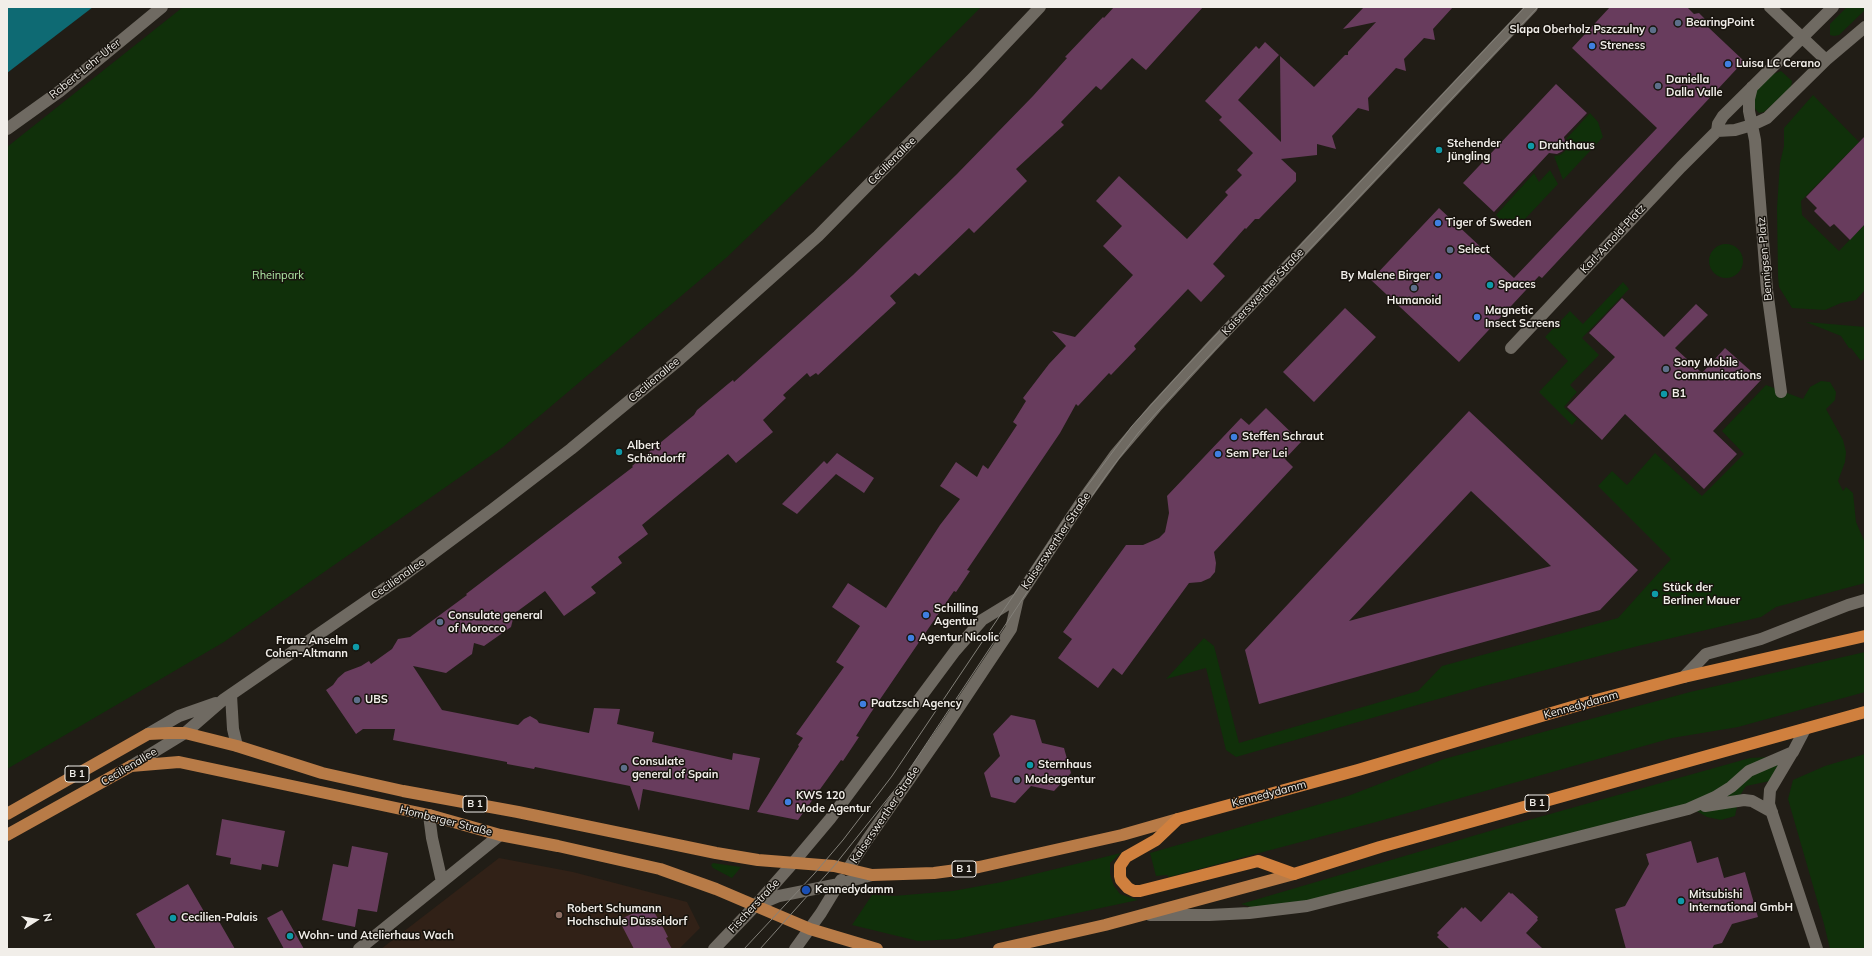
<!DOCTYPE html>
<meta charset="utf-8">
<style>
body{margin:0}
#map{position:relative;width:1872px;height:956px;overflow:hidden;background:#211d16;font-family:Mulish,sans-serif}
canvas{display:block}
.frame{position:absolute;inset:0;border:8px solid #f1eee9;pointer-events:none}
.north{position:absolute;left:16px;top:900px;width:40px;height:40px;-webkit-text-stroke:3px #18140e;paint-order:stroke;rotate:78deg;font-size:11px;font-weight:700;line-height:16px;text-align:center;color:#f1eee9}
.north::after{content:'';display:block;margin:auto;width:14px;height:18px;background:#f1eee9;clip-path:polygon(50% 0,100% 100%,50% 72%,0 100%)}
</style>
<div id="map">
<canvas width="1872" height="956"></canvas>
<div class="frame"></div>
<div class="north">N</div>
</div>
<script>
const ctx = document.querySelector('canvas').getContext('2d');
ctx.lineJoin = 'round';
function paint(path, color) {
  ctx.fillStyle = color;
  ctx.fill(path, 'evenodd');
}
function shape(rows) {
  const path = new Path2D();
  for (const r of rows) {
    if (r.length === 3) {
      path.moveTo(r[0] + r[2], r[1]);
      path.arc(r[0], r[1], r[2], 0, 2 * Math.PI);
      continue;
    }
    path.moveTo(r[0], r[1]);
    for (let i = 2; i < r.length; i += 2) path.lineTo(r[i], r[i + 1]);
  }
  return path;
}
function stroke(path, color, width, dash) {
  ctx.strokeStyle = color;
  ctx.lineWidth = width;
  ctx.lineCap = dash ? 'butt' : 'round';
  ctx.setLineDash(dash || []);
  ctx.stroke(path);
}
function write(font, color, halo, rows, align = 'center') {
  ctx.font = font + ' Mulish,sans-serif';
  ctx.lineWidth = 3;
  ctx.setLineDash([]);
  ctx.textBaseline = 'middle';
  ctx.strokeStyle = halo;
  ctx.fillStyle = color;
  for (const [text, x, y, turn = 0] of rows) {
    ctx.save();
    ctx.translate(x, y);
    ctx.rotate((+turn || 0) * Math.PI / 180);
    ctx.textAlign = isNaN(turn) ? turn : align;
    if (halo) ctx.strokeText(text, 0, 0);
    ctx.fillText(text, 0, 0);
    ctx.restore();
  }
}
paint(shape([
 [499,858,573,872,687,902,700,928,679,949,381,949]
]), '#312117');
paint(shape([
 [183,7,981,7,849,140,726,258,503,447,224,642,7,769,7,147],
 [1847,7,1865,7,1865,10,1839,35,1834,36,1830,35,1830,24],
 [1781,71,1792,81,1791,88,1764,112,1759,113,1750,103,1751,96,1771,75],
 [1813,95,1859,142,1801,201,1802,215,1839,251,1865,224,1865,290,1856,300,1841,303,1825,310,1792,308,1779,287,1778,276,1777,208,1780,163,1784,146,1784,128],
 [1590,113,1598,122,1603,137,1563,180,1554,156,1560,155,1565,151,1568,145,1566,139],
 [1550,170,1558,184,1525,219,1517,224,1504,223,1496,215,1534,173,1539,182],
 [1726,261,17],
 [1623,282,1629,289,1582,338,1599,355,1570,385,1577,392,1564,407,1577,419,1572,425,1539,392,1568,361,1545,337,1570,311,1583,324],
 [1806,322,1865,327,1865,358,1861,361,1851,348,1849,348,1841,336],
 [1821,381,1830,382,1836,392,1835,400,1826,409,1843,440,1846,452,1845,462,1838,481,1843,491,1846,487,1853,493,1856,522,1865,543,1865,583,1776,607,1761,617,1638,646,1480,687,1236,757,1226,750,1206,668,1166,679,1204,638,1214,646,1239,743,1418,691,1442,666,1618,618,1671,559,1598,486,1612,471,1627,485,1655,453,1702,496,1744,454,1722,431,1766,385,1803,399,1810,387],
 [1865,652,1865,692,1738,727,1672,738,1376,822,1169,877,1167,875,1156,876,1150,853,1348,796,1444,759,1690,692],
 [1865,754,1865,949,1830,949,1824,924,1788,799,1793,780,1825,766],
 [1769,757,1780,765,1770,781,1746,786,1739,797,1735,816,1721,820,1707,817,1686,805,1314,900,1255,908,1241,904,1500,828,1750,758],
 [1121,853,1110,863,1110,874,1114,886,1120,894,1138,900,956,939,918,941,852,925,872,895,894,896,953,891,1002,882],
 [713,863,741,867,732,878,713,868,711,865]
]), '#10300a');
paint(shape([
 [7,7,93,7,7,73]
]), '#0e6a73');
paint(shape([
 [1114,7,1203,7,1146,70,1132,58,1101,90,1096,86,1061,122,1064,125,1016,169,1027,181,974,233,969,228,919,276,915,273,890,296,896,303,818,375,816,373,810,377,807,373,783,395,786,398,763,420,773,432,736,463,728,454,642,525,648,534,618,557,622,563,591,587,596,593,564,616,545,591,511,616,513,619,511,627,484,646,474,643,472,654,446,673,413,666,442,710,518,725,524,719,530,716,537,720,539,723,589,733,594,708,620,709,617,724,654,732,652,742,732,760,733,753,760,758,749,810,643,789,639,811,630,786,535,767,534,769,507,764,507,762,393,740,395,729,363,729,356,734,326,690,333,685,338,678,345,672,361,666,369,661,371,664,392,649,398,639,410,637,467,595,466,594,633,467,632,466,694,415,697,410,728,384,733,380,734,382,853,275,957,174,1033,96,1067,58,1065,57,1103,17,1104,18],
 [1364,7,1453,7,1433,29,1435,40,1424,38,1404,59,1406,71,1396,68,1368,98,1369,111,1358,108,1332,136,1336,149,1317,144,1317,155,1281,159,1296,173,1296,181,1259,219,1255,219,1246,229,1245,228,1213,264,1225,276,1201,302,1188,289,1134,346,1136,349,1111,375,1109,373,1078,406,1076,404,1060,433,967,570,970,571,956,592,954,591,870,714,856,736,859,737,843,761,841,760,798,820,757,812,799,746,798,745,803,738,796,734,844,667,836,662,860,626,832,607,848,583,886,608,940,525,960,499,940,486,956,462,977,477,983,465,988,469,1017,425,1013,422,1026,401,1023,398,1049,364,1066,346,1052,331,1075,337,1133,275,1103,246,1122,226,1096,201,1119,176,1187,239,1228,195,1225,192,1242,175,1237,170,1253,153,1219,120,1222,117,1205,101,1256,46,1259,49,1265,42,1279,55,1238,100,1281,142,1280,56,1314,87,1345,55,1348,55,1348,52,1376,22,1343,29],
 [1610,7,1687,7,1694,14,1699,13,1706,20,1708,27,1744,61,1542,278,1539,276,1459,362,1371,280,1439,208,1514,278,1657,128,1572,48],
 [1556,84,1587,113,1564,137,1566,146,1563,151,1557,154,1549,153,1494,212,1463,183],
 [1865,136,1865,224,1850,240,1834,224,1830,227,1814,211,1817,208,1806,197],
 [1622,298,1664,337,1696,304,1708,315,1675,348,1702,373,1725,348,1761,380,1713,431,1737,454,1704,489,1625,414,1602,440,1567,407,1615,357,1589,333],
 [1345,308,1376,337,1314,402,1283,372],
 [1266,408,1301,442,1285,459,1293,467,1214,552,1216,563,1215,572,1210,578,1201,582,1189,583,1122,675,1113,668,1098,688,1058,658,1072,639,1063,632,1126,545,1143,545,1159,538,1165,532,1169,513,1167,496,1241,418,1249,425],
 [1469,411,1638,570,1600,610,1259,704,1245,650],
 [1471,491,1551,566,1349,621],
 [837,453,874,478,864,493,836,474,797,514,782,504,824,461,827,464],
 [1011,715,1035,720,1042,743,1064,748,1071,773,1054,791,1031,786,1015,803,991,797,984,773,1000,756,993,734],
 [222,819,285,831,278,867,262,864,261,870,230,864,231,858,216,855],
 [1691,841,1697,863,1718,857,1724,878,1745,872,1758,917,1732,924,1722,943,1714,945,1712,949,1626,949,1615,909,1625,906,1649,864,1646,854],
 [352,846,388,853,377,912,358,909,355,927,322,920,333,864,348,867],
 [188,884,209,920,216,916,235,949,156,949,136,914],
 [1509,892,1511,894,1512,893,1538,917,1537,919,1538,920,1526,933,1543,949,1450,949,1437,937,1439,935,1437,933,1462,907,1463,909,1465,907,1481,922],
 [650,905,664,929,668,937,666,938,672,949,634,949,619,920],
 [282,910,304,949,284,949,267,918]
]), '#683c5d');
stroke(shape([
 [7,129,60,91,162,7]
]), '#6f6a62', 12);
stroke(shape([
 [1770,7,1826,60],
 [1752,87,1749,99,1749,111,1755,140,1767,290,1781,392],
 [1717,131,1735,130,1752,125,1767,118,1826,60,1865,27],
 [1511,348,1681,167,1717,131,1718,124,1723,116,1833,7],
 [1684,677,1706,654,1761,639,1848,605,1865,600],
 [1792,753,1770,790,1769,804,1817,949],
 [1705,806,1744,800,1752,801,1772,812],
 [429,815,432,838,442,882],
 [1150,915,1209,915,1249,913,1307,906,1688,809,1715,797,1731,787,1749,771,1793,752,1805,729],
 [359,949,500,835]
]), '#6f6a62', 12);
stroke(shape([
 [231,695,233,729,237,746],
 [148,734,179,716,216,703],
 [131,766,185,733,223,700,403,576,493,509,571,449,680,359,818,236,974,77,1040,7],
 [793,863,830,819,955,651,982,620,1018,598],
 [848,869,867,840,945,728,1011,629,1018,598,1082,501,1115,455,1156,407,1212,346,1532,7]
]), '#6f6a62', 12);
stroke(shape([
 [755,906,779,896,839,884,872,875],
 [714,949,755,906,793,863],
 [795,949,821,913,841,880]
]), '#6f6a62', 12);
stroke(shape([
 [7,814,148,734,169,733,185,733,237,746,322,773,403,791,518,812,716,853,758,860,834,866,872,875,934,873,979,867,1122,835,1178,819],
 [7,835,131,766,179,762,429,815,500,835,558,846,660,869,716,889,810,929,877,949],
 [999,949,1105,925,1294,874]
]), '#b87b47', 12);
stroke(shape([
 [1865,636,1684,677,1589,702,1358,770,1178,819,1156,840,1126,857,1120,866,1120,876,1121,880,1128,888,1134,891,1140,891,1258,861,1294,874,1380,847,1865,712]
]), '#d0803e', 12);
stroke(shape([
 [744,949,814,874,843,840,892,776,1085,489,1132,426,1183,370,1525,7],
 [760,949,834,866,901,782,1065,535,1107,474,1139,432,1190,376,1538,7]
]), '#838079', 1);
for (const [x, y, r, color] of [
 [1678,23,4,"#5c6f8a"],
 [1653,30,4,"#5c6f8a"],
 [1592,46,4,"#3f7fe0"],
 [1728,64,4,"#3f7fe0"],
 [1658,86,4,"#5c6f8a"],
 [1531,146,4,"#0f9aa8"],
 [1439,150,4,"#0f9aa8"],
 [1438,223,4,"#3f7fe0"],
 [1450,250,4,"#5c6f8a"],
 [1438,276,4,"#3f7fe0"],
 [1490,285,4,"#0f9aa8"],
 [1414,288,4,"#5c6f8a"],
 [1477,317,4,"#3f7fe0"],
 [1666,369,4,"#5c6f8a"],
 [1664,394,4,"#0f9aa8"],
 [1234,437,4,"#3f7fe0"],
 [619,452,4,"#0f9aa8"],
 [1218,454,4,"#3f7fe0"],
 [1655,594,4,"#0f9aa8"],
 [926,615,4,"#3f7fe0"],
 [440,622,4,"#5c6f8a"],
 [911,638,4,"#3f7fe0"],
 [356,647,4,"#0f9aa8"],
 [357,700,4,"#5c6f8a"],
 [863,704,4,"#3f7fe0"],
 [1030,765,4,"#0f9aa8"],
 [624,768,4,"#5c6f8a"],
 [1017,780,4,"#5c6f8a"],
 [788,802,4,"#3f7fe0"],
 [806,890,5,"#1a4fb4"],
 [1681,901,4,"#0f9aa8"],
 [559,915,4,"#8d6e63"],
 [173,918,4,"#0f9aa8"],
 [290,936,4,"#0f9aa8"]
]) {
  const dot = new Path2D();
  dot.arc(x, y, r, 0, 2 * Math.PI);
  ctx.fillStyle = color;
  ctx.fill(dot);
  stroke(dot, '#18140e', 1.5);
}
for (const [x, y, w] of [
 [77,774,24],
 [1537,803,24],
 [475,804,24],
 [964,869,24]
]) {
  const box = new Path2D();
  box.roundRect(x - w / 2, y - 8, w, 16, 3);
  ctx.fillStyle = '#18140e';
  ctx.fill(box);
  stroke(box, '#f1eee9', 1);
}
write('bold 10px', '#f1eee9', null, [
 ["B 1",77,774],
 ["B 1",1537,803],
 ["B 1",475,804],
 ["B 1",964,869]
]);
write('bold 11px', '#f1eee9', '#18140e', [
 ["BearingPoint",1686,23],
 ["Slapa Oberholz Pszczulny",1645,30,"right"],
 ["Streness",1600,46],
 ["Luisa LC Cerano",1736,64],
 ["Daniella",1666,80],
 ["Dalla Valle",1666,93],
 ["Stehender",1447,144],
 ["Jüngling",1447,157],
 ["Drahthaus",1539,146],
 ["Tiger of Sweden",1446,223],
 ["Select",1458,250],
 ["By Malene Birger",1430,276,"right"],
 ["Spaces",1498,285],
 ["Humanoid",1414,301,"center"],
 ["Magnetic",1485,311],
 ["Insect Screens",1485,324],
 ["Sony Mobile",1674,363],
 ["Communications",1674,376],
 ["B1",1672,394],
 ["Steffen Schraut",1242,437],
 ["Albert",627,446],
 ["Schöndorff",627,459],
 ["Sem Per Lei",1226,454],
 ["Stück der",1663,588],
 ["Berliner Mauer",1663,601],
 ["Schilling",934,609],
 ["Agentur",934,622],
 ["Consulate general",448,616],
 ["of Morocco",448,629],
 ["Agentur Nicolic",919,638],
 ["Franz Anselm",348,641,"right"],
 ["Cohen-Altmann",348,654,"right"],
 ["UBS",365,700],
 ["Paatzsch Agency",871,704],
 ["Consulate",632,762],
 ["general of Spain",632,775],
 ["Sternhaus",1038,765],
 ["Modeagentur",1025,780],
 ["KWS 120",796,796],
 ["Mode Agentur",796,809],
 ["Kennedydamm",815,890],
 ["Mitsubishi",1689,895],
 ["International GmbH",1689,908],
 ["Robert Schumann",567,909],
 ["Hochschule Düsseldorf",567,922],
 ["Cecilien-Palais",181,918],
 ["Wohn- und Atelierhaus Wach",298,936]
], 'left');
write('11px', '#f1eee9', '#18140e', [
 ["Robert-Lehr-Ufer",85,69,-39],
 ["Cecilienallee",892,161,-45],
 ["Karl-Arnold-Platz",1613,239,-47],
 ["Bennigsen-Platz",1765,259,-95],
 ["Kaiserswerther Straße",1263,292,-47],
 ["Cecilienallee",654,380,-40],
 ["Kaiserswerther Straße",1056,541,-56],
 ["Cecilienallee",398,579,-35],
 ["Kennedydamm",1581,705,-16],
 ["Cecilienallee",129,767,-31],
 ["Kennedydamm",1269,794,-15],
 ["Kaiserswerther Straße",885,815,-56],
 ["Homberger Straße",446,821,14],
 ["Fischerstraße",754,906,-47]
]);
write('11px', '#b0e9a6', '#18140e', [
 ["Rheinpark",278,276]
]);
</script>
